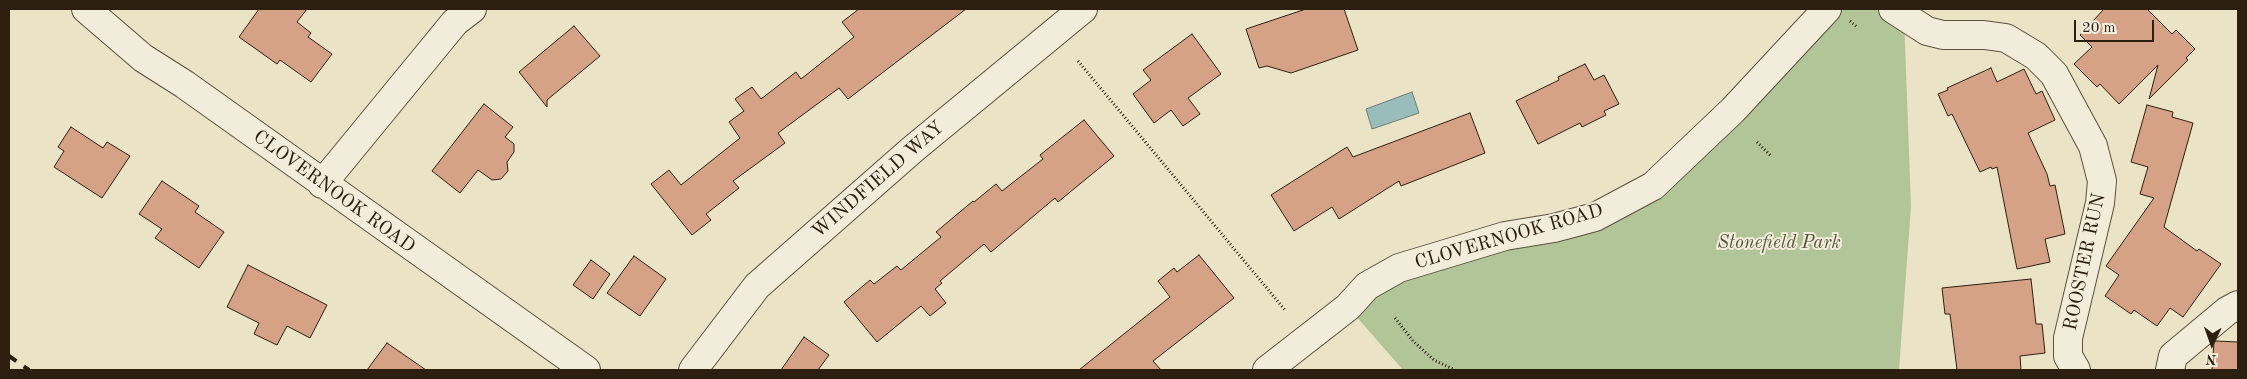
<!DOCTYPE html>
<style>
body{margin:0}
#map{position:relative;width:2247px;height:379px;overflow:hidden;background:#ebe3c6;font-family:"Old Standard TT",serif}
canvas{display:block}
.frame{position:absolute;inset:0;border:10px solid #2d1f10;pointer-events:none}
.north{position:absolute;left:2187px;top:319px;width:50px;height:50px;-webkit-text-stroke:4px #f2edda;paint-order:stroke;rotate:183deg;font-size:14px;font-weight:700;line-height:20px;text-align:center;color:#2d1f10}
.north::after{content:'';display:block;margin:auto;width:18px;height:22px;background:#2d1f10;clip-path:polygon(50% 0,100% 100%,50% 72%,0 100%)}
.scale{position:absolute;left:2074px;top:20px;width:80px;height:22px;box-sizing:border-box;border:2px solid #2d1f10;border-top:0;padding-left:6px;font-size:15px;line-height:18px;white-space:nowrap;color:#2d1f10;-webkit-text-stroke:4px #f2edda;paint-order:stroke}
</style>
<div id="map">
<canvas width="2247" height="379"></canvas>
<div class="frame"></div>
<div class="north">N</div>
<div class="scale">20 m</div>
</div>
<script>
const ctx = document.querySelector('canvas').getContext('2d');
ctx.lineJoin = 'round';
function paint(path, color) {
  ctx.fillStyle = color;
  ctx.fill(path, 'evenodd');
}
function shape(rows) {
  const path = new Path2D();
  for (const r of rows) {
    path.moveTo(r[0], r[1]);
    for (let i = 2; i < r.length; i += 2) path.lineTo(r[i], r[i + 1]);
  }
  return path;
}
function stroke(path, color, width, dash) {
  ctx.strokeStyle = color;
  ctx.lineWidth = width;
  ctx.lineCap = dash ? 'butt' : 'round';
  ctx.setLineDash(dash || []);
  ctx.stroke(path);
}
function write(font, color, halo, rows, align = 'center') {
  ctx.font = font + ' "Old Standard TT",serif';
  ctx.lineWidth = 4;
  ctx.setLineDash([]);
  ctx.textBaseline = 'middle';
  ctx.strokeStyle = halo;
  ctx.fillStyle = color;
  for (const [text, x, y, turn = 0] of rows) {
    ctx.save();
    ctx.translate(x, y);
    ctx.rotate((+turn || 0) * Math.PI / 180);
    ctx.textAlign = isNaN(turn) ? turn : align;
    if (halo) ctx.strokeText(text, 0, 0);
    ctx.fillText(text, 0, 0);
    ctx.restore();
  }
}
paint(shape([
 [1827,9,1893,9,1904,17,1911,206,1899,370,1403,370,1348,307,1367,286,1653,186]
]), '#b1c599');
const water = shape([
 [1412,92,1419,113,1372,129,1366,109,1412,92]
]);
paint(water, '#99bdbb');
stroke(water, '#6e7e77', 1);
const building = shape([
 [259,9,307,9,297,22,311,33,308,37,332,54,311,82,280,60,277,64,239,37,259,9],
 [859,9,966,9,848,99,839,88,778,133,785,143,733,181,739,188,706,214,711,220,692,235,651,184,669,170,681,185,740,138,729,122,744,111,735,99,752,87,761,99,796,72,801,79,854,37,842,22,859,9],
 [1306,9,1344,9,1358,50,1291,73,1267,66,1259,68,1246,29,1306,9],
 [2104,9,2147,9,2172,34,2176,30,2195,49,2186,58,2188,60,2149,99,2158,65,2119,104,2100,84,2097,87,2074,64,2092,47,2080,35,2104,9],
 [574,26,600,56,547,100,547,107,519,72,574,26],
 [1192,34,1221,74,1188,98,1200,114,1183,126,1171,110,1154,123,1133,94,1151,80,1143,70,1192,34],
 [1585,64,1594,80,1604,75,1619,104,1604,111,1606,115,1582,127,1580,123,1538,144,1516,101,1559,80,1558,77,1585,64],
 [1991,68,1997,82,2024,69,2036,94,2042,91,2055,120,2028,133,2047,174,2050,186,2055,185,2065,234,2045,239,2050,262,2017,269,1997,167,1992,169,1991,167,1980,172,1952,114,1948,116,1938,94,1948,90,1947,88,1991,68],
 [484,104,513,127,505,137,514,144,514,152,507,162,508,171,501,179,492,180,478,170,460,193,432,171,484,104],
 [2147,105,2173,112,2172,117,2193,123,2164,227,2197,251,2199,249,2221,264,2183,317,2170,308,2157,326,2134,310,2131,314,2105,296,2119,275,2106,266,2154,198,2140,194,2148,167,2131,162,2147,105],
 [1470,113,1485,153,1401,186,1399,181,1339,219,1332,207,1294,231,1271,195,1347,147,1353,157,1470,113],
 [1084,120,1114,156,1058,202,1055,198,991,252,984,244,940,281,942,283,935,289,946,303,930,316,921,306,877,342,844,302,870,280,874,284,897,266,901,270,941,237,936,232,973,201,974,202,996,184,1002,191,1043,159,1040,155,1084,120],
 [71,127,103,148,107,142,130,156,102,198,54,167,64,151,58,147,71,127],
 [162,181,199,206,195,212,224,232,199,268,155,238,162,229,139,214,162,181],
 [1199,255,1234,298,1153,361,1161,370,1079,370,1170,297,1158,281,1174,268,1177,272,1199,255],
 [634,256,666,279,640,316,607,293,634,256],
 [591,260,610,274,593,299,573,285,591,260],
 [248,265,327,305,310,338,287,326,277,345,254,334,259,323,227,307,248,265],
 [2031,279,2036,324,2042,324,2045,353,2020,356,2021,370,1957,370,1950,314,1945,314,1942,288,2031,279],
 [804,337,829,355,818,370,781,370,804,337],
 [2216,341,2238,342,2238,370,2212,370,2214,342,2216,341],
 [387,343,426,370,367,370,387,343]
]);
paint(building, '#d6a287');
stroke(building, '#2d1f10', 1);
const street = shape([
 [86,9,143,58,184,84,586,370],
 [1893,9,1927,31,1943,35,1984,35,2006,38,2036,56,2054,74,2093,146,2102,181,2100,203,2068,338,2068,356,2076,370],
 [322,184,455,22,472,9],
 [693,370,757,286,913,149,1083,9],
 [1267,370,1348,307,1367,286,1399,268,1505,236,1554,228,1595,217,1653,186,1733,110,1827,9],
 [2170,370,2173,356,2227,311,2238,305]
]);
stroke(street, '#5c503e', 30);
stroke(shape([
 [1850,21,1857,27],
 [1078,61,1285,310],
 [1757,142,1771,156],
 [1395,318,1413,341,1434,360,1455,370]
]), '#2d1f10', 3, [1, 2.5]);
stroke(street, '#f2edda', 28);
stroke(shape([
 [9,356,29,370]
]), '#2d1f10', 4, [9, 9]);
write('19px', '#2d1f10', '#f2edda', [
 ["WINDFIELD WAY",878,180,-41],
 ["CLOVERNOOK ROAD",334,192,36],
 ["CLOVERNOOK ROAD",1509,237,-16],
 ["ROOSTER RUN",2085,262,-78]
]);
write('italic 19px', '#555139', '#f2edda', [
 ["Stonefield Park",1779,243]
]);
</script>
